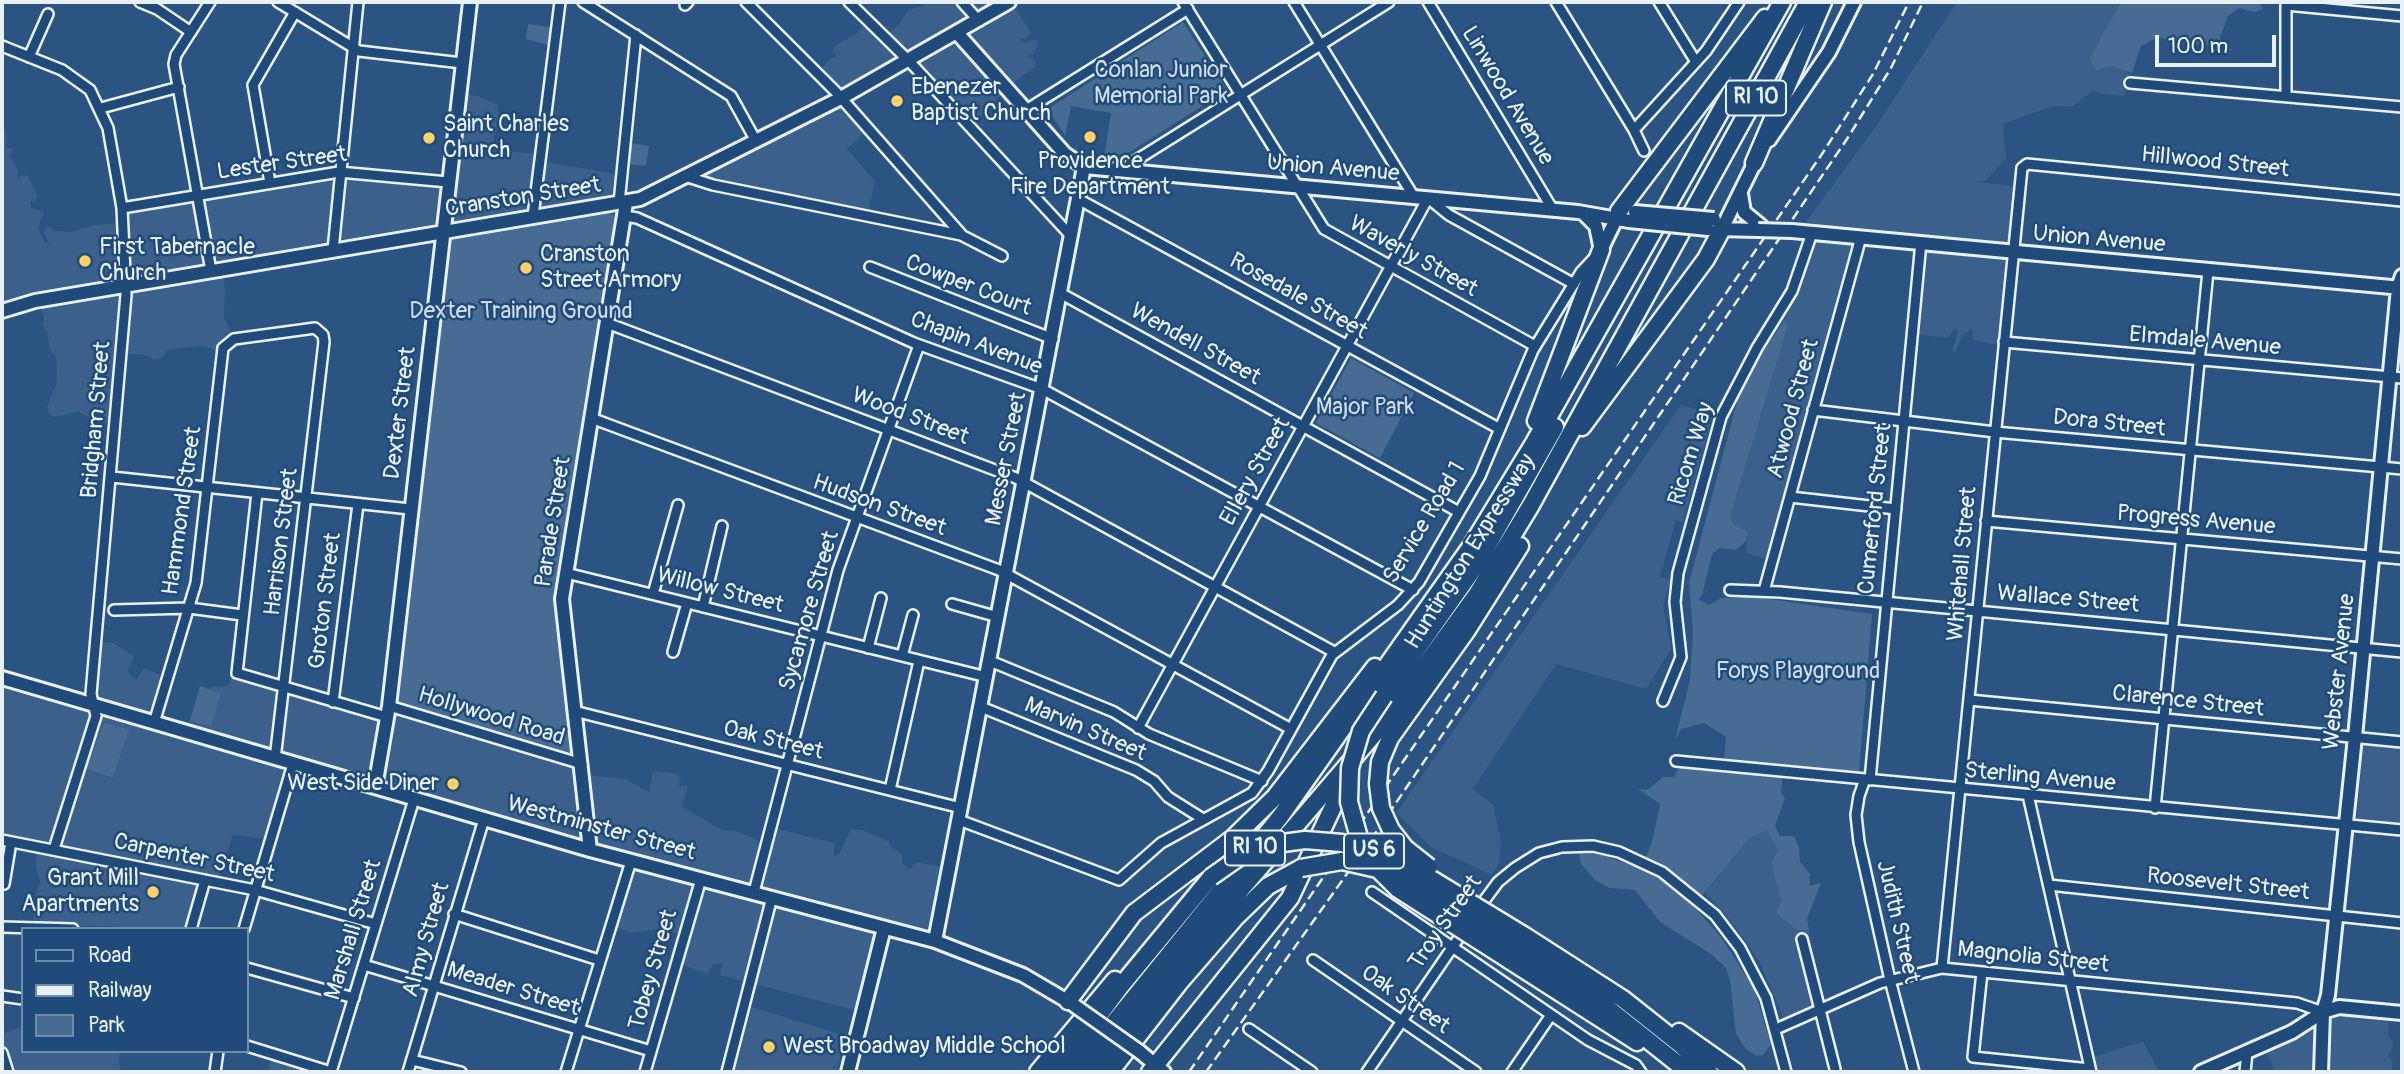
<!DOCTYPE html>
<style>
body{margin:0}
#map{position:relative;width:2404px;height:1074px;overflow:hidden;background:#2b5482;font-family:Pangolin,sans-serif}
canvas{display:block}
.frame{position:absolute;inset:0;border:4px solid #e8f1f8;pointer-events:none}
.legend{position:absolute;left:21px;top:927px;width:228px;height:126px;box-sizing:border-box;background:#1f4a7a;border:2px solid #6f8dac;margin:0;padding:9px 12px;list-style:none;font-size:21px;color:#e8f1f8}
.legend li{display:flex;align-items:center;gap:14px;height:35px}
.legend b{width:35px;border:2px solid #6f8dac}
.scale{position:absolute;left:2155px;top:35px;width:121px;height:32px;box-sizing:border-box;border:4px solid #e8f1f8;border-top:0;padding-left:9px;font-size:21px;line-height:24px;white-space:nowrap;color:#e8f1f8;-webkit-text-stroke:5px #1f4a7a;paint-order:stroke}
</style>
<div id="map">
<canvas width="2404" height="1074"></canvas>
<div class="frame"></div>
<ul class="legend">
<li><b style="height:9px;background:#1f4a7a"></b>Road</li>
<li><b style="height:9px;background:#e8f1f8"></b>Railway</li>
<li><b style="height:19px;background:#476b93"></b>Park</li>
</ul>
<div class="scale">100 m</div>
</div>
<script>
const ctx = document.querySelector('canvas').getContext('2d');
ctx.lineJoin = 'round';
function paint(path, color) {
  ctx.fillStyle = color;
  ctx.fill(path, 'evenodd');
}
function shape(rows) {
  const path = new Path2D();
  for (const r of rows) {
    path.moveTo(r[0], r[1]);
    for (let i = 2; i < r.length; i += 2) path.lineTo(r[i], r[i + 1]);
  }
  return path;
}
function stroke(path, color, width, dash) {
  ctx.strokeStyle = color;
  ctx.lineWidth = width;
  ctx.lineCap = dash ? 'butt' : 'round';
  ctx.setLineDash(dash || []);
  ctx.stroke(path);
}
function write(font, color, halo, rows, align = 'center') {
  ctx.font = font + ' Pangolin,sans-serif';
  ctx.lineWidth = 5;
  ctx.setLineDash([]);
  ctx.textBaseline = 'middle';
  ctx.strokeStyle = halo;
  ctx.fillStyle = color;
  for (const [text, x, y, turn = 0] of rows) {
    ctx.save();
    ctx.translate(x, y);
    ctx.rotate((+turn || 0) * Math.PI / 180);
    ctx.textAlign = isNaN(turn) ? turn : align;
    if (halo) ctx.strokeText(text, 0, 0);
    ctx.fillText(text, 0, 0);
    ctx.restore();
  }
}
paint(shape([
 [921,2,1011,2,1031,33,1026,39,1017,38,1025,43,1036,39,1038,41,1034,54,1027,56,1036,61,1035,67,1009,86,972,126,913,61,842,92,869,128,847,149,875,181,867,215,690,176,837,95,819,71,832,57,838,58,833,52,835,46,857,33,870,20,888,34,901,22,908,10,924,6],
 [1957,2,2121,2,2089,59,2108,66,2121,67,2136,80,2130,83,2123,96,2100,94,2093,90,2072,107,2053,106,2003,124,2006,159,1985,181,1976,182,2016,186,2002,346,1973,340,1972,329,1964,334,1955,352,1952,351,1958,332,1955,328,1948,338,1914,334,1920,242,1863,235,1771,560,1746,553,1747,532,1732,523,1731,514,1788,325,1784,321,1807,265,1818,224,1805,223,1874,129],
 [459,94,477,96,498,105,498,111,503,116,493,138,497,144,512,152,540,154,541,161,618,174,619,200,221,266,225,288,224,317,233,336,221,353,204,346,171,349,166,351,164,357,154,360,146,355,123,354,114,423,100,422,78,412,54,417,49,414,47,407,57,382,56,357,50,350,47,331,43,326,44,317,36,297,2,306,2,128,6,131,7,148,14,149,9,156,17,167,18,179,22,175,28,176,37,195,36,201,30,201,31,208,44,212,38,229,45,243,49,244,44,232,48,226,55,231,72,232,94,225,120,223,124,202,338,170,446,179],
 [1681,405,1713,414,1683,522,1676,520,1660,577,1671,580,1663,605,1671,649,1646,689,1556,664,1473,789,1493,804,1501,842,1499,863,1492,875,1431,847,1396,813],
 [98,642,113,643,131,654,134,657,128,671,133,678,137,679,144,668,166,678,155,719,187,729,199,698,211,687,227,686,236,671,383,714,387,706,580,761,584,775,626,779,649,792,653,771,675,773,681,777,678,786,688,786,682,807,724,831,733,830,764,843,771,827,834,843,834,856,840,852,851,829,862,830,888,841,892,848,902,854,902,863,910,869,916,862,948,868,935,938,886,926,862,1012,720,975,723,963,713,964,707,974,676,962,682,935,658,929,632,933,611,926,630,861,292,765,268,839,233,835,217,881,205,879,190,929,34,924,33,901,40,882,35,862,39,846,2,837,2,675,90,701],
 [2363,745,2402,748,2402,823,2357,818],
 [1766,829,1778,850,1771,863,1781,900,1776,913,1796,930,1809,930,1811,956,1822,1007,1785,1021,1760,963,1734,925,1705,892,1749,839],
 [752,1007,846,1036,836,1072,734,1072],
 [2327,1007,2389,1014,2388,1036,2394,1043,2388,1057,2393,1061,2392,1072,2273,1072,2272,1062,2262,1044],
 [19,1028,23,1028,23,1051,122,1051,119,1056,120,1072,2,1072,2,1034],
 [2141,1042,2144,1043,2159,1072,2093,1072,2090,1058],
 [271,1055,329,1072,268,1072]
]), '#3a608b');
paint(shape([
 [2121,2,2259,2,2263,9,2254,12,2239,8,2228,16,2220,37,2223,44,2232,49,2226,55,2203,43,2193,45,2180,40,2156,38,2141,46,2132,73,2111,66,2097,70,2089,59],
 [1183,22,1227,90,1119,159,1104,157,1111,113,1071,106,1065,136,1048,109],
 [528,24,550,27,548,45,526,39],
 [630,143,649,146,646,166,627,164],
 [605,211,610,211,616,219,555,598,573,753,570,754,394,702,449,239],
 [1784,321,1788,325,1731,514,1732,523,1748,532,1746,541,1736,550,1720,548,1712,554,1702,596,1698,599,1709,605,1721,598,1755,597,1872,614,1859,772,1823,769,1821,774,1783,771,1781,793,1785,798,1775,826,1780,836,1794,836,1799,848,1800,862,1810,874,1809,886,1821,883,1807,919,1809,930,1796,930,1776,913,1781,900,1771,863,1778,850,1766,830,1749,839,1693,906,1721,937,1754,989,1771,1044,1763,1055,1757,1056,1746,1049,1736,1034,1730,980,1726,968,1711,954,1660,922,1635,890,1610,888,1595,880,1581,864,1579,853,1602,855,1641,869,1652,842,1660,804,1638,789,1647,790,1663,777,1674,777,1684,757,1724,761,1726,737,1704,723,1681,729,1675,740,1690,680,1693,632,1689,583,1738,398,1760,356],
 [1351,358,1414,393,1380,458,1316,423],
 [200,686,221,693,211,727,190,720],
 [104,723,129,729,113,778,87,768]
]), '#476b93');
const street = shape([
 [140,2,157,9,191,32],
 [210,2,176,55,174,64,211,271],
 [278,2,359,51,462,63],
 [583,2,731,96,756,141],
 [746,2,836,92,961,234],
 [849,2,909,61,1071,236],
 [962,2,979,21],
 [1183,2,1324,229,1535,346],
 [1294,2,1414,197],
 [1428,2,1553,210],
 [1556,2,1634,130,1644,151],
 [1659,2,1696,62],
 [685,5,688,2],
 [2,46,62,70,90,90,108,128,122,208,126,295,91,694,96,716,54,849],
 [29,57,48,14],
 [2130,83,2402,107],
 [2286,96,2286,5,2402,16],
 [101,108,179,87],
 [1026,110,1188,9],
 [1634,130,1706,51,1739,2],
 [1124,171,1130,164,1389,2],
 [688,177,713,185,961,235,1002,256],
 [270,183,253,85,295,12],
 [1078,199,1500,429],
 [619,203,636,35],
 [122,208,339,172,448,182],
 [533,216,560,2],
 [625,216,637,218,914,343,1042,389,1413,590],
 [333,250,358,2],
 [870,267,1053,339],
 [1060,293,1459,512],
 [607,323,1016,478,1334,652],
 [2004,342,2402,378],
 [1813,410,1995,432,2402,469],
 [591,418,999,570,1291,729],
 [112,477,410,509],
 [257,493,237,673,387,717],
 [1790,497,1896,509],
 [1986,521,2402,559],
 [566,573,987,677],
 [1730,590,1780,592,2402,652],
 [1764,591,1861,237],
 [653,594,678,505],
 [952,604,998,617],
 [703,607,722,526],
 [114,610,189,608,242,615],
 [868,648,881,598],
 [673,652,687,603],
 [902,656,913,615],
 [990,661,1114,712,1149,734,1262,781],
 [1969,700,2402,742],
 [1663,701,1681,657,1675,602,1678,573,1721,417,1757,348,1792,291,1812,233],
 [333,702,358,504],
 [389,706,582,764],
 [981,707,1136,770,1154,781,1168,797,1203,819],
 [574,711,961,808],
 [154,723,196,583,223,348,234,339,315,328,323,335,324,342,275,759],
 [1138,728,1428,198,1449,215,1574,284],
 [1676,761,2402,830],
 [1865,779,1859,796,1856,815,1859,842,1890,980,1914,1072],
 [1870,780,1921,242],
 [890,790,919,661],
 [2028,795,2091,1072],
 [2155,808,2208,271],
 [959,820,1119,880,1161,843,1252,793,1268,771,1332,655,1398,605,1419,582,1480,476,1533,350,1581,272,1594,258],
 [2,840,255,890,376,924],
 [4,884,11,842],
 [2049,885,2402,923],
 [754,892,838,570,919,345],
 [1372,892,1588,1040,1636,1065,1641,1072],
 [1478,909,1498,882,1515,868,1539,853,1562,847,1593,846,1619,852,1662,872,1715,915,1740,948,1766,998,1786,1072],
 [454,914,599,960],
 [2,927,73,929],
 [191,929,205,880],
 [244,929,293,764],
 [1802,939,1835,1069],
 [1313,960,1476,1072],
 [364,965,651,1051],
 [247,968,354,998],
 [1942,968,2022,168,2027,164,2402,201],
 [1982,972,1973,1057,2090,1069],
 [2,996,23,999],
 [1249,1029,1312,1072],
 [1776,1029,1880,983,1942,968,2297,1003,2323,1012],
 [247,1046,331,1072],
 [2,1053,8,1072],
 [412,1060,461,1072],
 [215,1072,218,1051],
 [331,1072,414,799],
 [408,1072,484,819],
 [566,1072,631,861],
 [645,1072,701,879],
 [727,1072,772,897],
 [1367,1072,1465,929],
 [1512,1072,1551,1015],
 [2245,1072,2247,1052]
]);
const secondary = shape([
 [958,34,1065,154,1084,167,1578,212,1629,221],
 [1769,140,1829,52,1854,2],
 [1741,194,1744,212,1761,226],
 [1585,215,1596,226,1601,250],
 [1716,229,1758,230],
 [1722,229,1757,158],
 [1792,231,2402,288],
 [1601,250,1619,213],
 [2,311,35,301,640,199,841,98,1009,2],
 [2,678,590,850,935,941,1023,975,1074,1005],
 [375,787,389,706,470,2],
 [590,850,562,599,626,203],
 [935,941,1084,167],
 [1140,1052,1164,1072],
 [848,1072,884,928],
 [2201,1072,2292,1032,2323,1012,2339,1007,2402,1013],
 [2321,1072,2323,1012,2328,995,2355,737,2398,288,2402,276]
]);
const highway = shape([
 [1754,163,1823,2],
 [1619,211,1765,18],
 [1536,421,1601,250],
 [1582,427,1706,259,1722,229],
 [1384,696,1477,564,1555,427],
 [1378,784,1380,762,1390,738,1467,630,1520,546],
 [1525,936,1623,999,1681,1045,1709,1072],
 [1517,949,1595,998,1688,1072],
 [1509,960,1637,1042],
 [1068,1001,1134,913,1233,838,1275,797,1375,667],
 [1679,1032,1736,1072],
 [1038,1072,1115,980],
 [1057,1072,1120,987,1211,877],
 [1074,1072,1280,817,1472,545,1534,443,1782,2],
 [1092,1072,1189,950,1381,726,1477,594,1531,505,1808,2],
 [1110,1072,1179,983,1236,917,1268,886,1301,868],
 [1150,1072,1290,898,1348,775]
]);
stroke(street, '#e8f1f8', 14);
stroke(secondary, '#e8f1f8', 18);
stroke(highway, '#e8f1f8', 21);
stroke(street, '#1f4a7a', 9);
stroke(secondary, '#1f4a7a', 12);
stroke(highway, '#1f4a7a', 16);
stroke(shape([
 [1189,1072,1822,154,1873,74,1909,2],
 [1206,1072,1366,847,1847,139,1891,68,1923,2]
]), '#e8f1f8', 2.5, [10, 5]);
const secondaryBridge = shape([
 [1635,212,1714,219],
 [1629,221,1708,229],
 [1758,230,1792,231],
 [1075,1006,1140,1052]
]);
const highwayBridge = shape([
 [1384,696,1361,731,1350,768,1349,802,1360,841,1376,867,1398,889,1509,960],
 [1378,784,1381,808,1391,830,1405,848,1429,867],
 [1301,868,1342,861,1386,871,1418,887,1517,949],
 [1211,877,1241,856,1268,845,1305,840,1342,843,1405,863,1525,936]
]);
stroke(secondaryBridge, '#e8f1f8', 18, []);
stroke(highwayBridge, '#e8f1f8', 21, []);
stroke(secondaryBridge, '#1f4a7a', 12);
stroke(highwayBridge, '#1f4a7a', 16);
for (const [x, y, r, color] of [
 [897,101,7,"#ffd166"],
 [1090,137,7,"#ffd166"],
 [429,138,7,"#ffd166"],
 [85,261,7,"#ffd166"],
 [526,268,7,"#ffd166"],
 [453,784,7,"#ffd166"],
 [153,892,7,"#ffd166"],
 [769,1047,7,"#ffd166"]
]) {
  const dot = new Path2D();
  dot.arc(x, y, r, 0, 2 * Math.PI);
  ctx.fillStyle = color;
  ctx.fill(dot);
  stroke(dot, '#1f4a7a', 2.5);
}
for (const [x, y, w] of [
 [1756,98,60],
 [1255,848,60],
 [1374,851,60]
]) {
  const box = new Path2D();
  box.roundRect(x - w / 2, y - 17.5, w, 35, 5);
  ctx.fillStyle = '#1f4a7a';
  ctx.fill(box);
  stroke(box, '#e8f1f8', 2);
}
write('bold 21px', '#e8f1f8', null, [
 ["RI 10",1756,98],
 ["RI 10",1255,848],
 ["US 6",1374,851]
]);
write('23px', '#d0dde9', '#1f4a7a', [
 ["Conlan Junior",1161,71],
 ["Memorial Park",1161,97],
 ["Dexter Training Ground",521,312],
 ["Major Park",1365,408],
 ["Forys Playground",1798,672]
]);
write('23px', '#e8f1f8', '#1f4a7a', [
 ["Ebenezer",911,88],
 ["Baptist Church",911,114],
 ["Saint Charles",443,125],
 ["Church",443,151],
 ["Providence",1090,162,"center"],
 ["Fire Department",1090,188,"center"],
 ["First Tabernacle",99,248],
 ["Church",99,274],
 ["Cranston",540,255],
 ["Street Armory",540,281],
 ["West Side Diner",439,784,"right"],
 ["Grant Mill",139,879,"right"],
 ["Apartments",139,905,"right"],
 ["West Broadway Middle School",783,1047]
], 'left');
write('23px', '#e8f1f8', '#1f4a7a', [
 ["Linwood Avenue",1507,96,59],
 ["Hillwood Street",2215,163,6],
 ["Lester Street",282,164,-8],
 ["Union Avenue",1333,169,5],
 ["Cranston Street",523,198,-9],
 ["Union Avenue",2099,240,5],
 ["Waverly Street",1413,257,29],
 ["Cowper Court",968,286,21],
 ["Rosedale Street",1298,297,29],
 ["Elmdale Avenue",2205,342,5],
 ["Chapin Avenue",976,344,21],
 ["Wendell Street",1195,345,29],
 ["Atwood Street",1794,409,-75],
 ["Dexter Street",401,413,-83],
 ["Wood Street",910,417,21],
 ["Bridgham Street",97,420,-85],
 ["Dora Street",2109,424,6],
 ["Ricom Way",1692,454,-73],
 ["Messer Street",1007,459,-79],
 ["Ellery Street",1256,472,-61],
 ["Hudson Street",879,506,20],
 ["Cumerford Street",1876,509,-84],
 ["Hammond Street",183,511,-82],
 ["Progress Avenue",2196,521,5],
 ["Parade Street",554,522,-81],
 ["Service Road 1",1425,523,-59],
 ["Harrison Street",282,542,-83],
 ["Huntington Expressway",1471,552,-58],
 ["Whitehall Street",1963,564,-85],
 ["Willow Street",720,591,14],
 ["Wallace Street",2068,600,5],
 ["Groton Street",326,601,-83],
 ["Sycamore Street",810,611,-74],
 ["Webster Avenue",2340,672,-84],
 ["Clarence Street",2188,702,6],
 ["Hollywood Road",491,717,17],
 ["Marvin Street",1085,730,23],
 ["Oak Street",773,741,14],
 ["Sterling Avenue",2040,778,5],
 ["Westminster Street",601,829,15],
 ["Carpenter Street",194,859,12],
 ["Roosevelt Street",2228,885,6],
 ["Judith Street",1897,922,77],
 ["Troy Street",1446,923,-55],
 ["Marshall Street",354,930,-73],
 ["Almy Street",427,940,-74],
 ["Magnolia Street",2033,958,6],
 ["Tobey Street",654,970,-74],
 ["Meader Street",513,990,17],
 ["Oak Street",1405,1000,35]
]);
</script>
